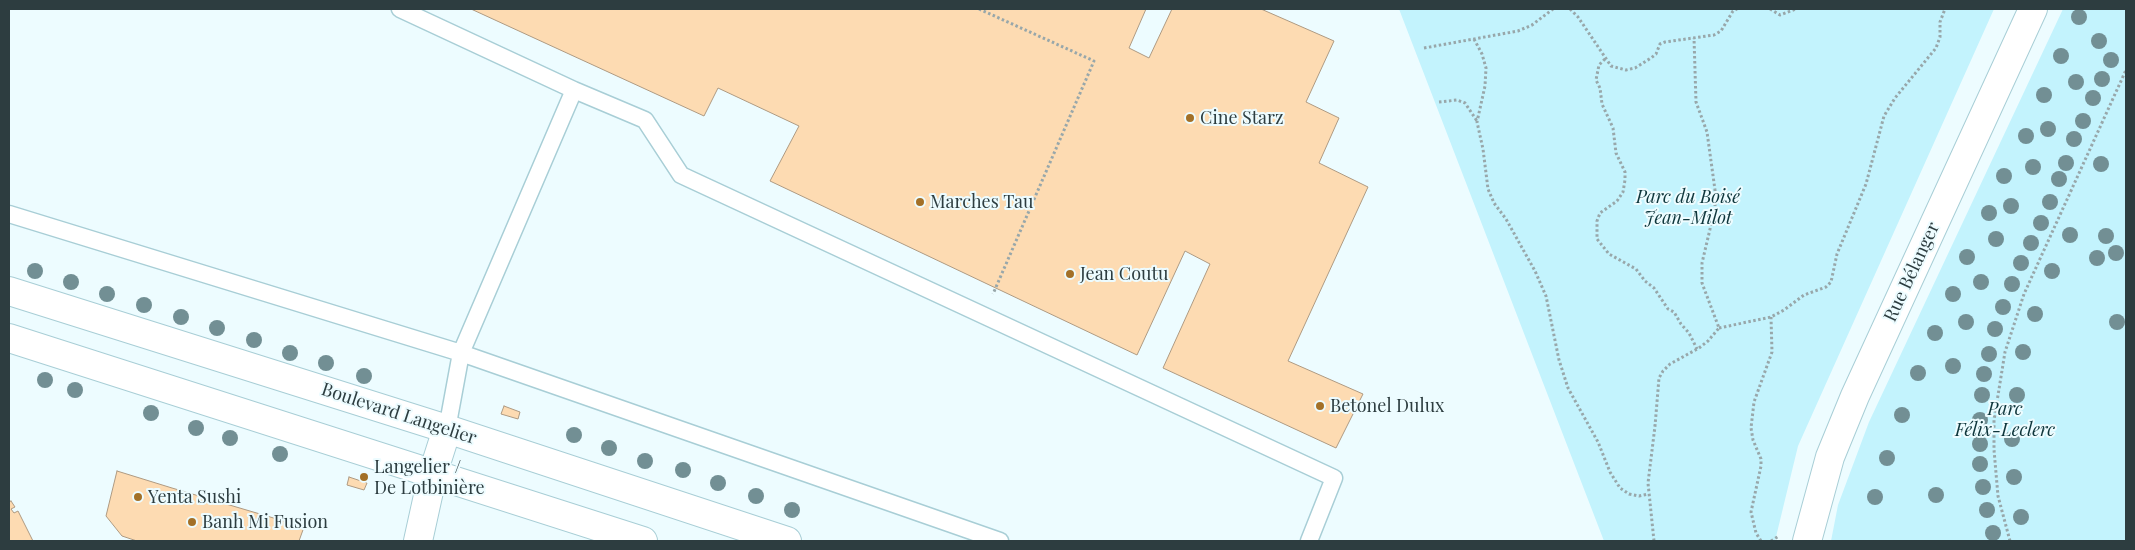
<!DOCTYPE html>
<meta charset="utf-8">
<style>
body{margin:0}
#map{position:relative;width:2135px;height:550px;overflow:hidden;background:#edfcff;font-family:"Playfair Display",serif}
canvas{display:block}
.frame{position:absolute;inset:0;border:10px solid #2d3d40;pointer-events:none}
</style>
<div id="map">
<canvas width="2135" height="550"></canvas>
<div class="frame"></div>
</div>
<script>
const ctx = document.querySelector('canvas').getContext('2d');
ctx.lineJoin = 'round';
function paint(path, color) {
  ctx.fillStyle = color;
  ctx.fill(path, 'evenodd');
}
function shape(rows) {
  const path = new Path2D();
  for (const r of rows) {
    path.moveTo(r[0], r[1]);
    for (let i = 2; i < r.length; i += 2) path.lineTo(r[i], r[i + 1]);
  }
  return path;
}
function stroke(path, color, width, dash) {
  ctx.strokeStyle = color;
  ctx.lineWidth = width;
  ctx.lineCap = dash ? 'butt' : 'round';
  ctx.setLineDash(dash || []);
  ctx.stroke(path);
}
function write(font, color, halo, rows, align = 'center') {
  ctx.font = font + ' "Playfair Display",serif';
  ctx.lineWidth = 4;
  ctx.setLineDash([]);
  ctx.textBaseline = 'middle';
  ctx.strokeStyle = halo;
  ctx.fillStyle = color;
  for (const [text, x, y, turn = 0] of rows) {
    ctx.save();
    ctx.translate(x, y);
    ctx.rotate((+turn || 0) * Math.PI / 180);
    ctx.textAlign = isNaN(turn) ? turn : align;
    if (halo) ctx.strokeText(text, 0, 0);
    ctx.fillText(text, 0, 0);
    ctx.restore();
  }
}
paint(shape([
 [1399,9,1994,9,1798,446,1775,541,1604,541],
 [2063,9,2126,9,2126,541,1831,541,1838,505,1869,422]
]), '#c3f3fd');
const building = shape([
 [471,9,1146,9,1129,48,1149,58,1172,9,1261,9,1334,41,1306,102,1339,118,1319,163,1368,187,1288,361,1363,394,1336,448,1163,368,1210,264,1185,251,1137,355,770,181,799,126,718,88,704,116,471,9],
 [504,406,520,412,518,419,501,414,504,406],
 [117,471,172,488,304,527,299,541,137,541,122,536,106,516,117,471],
 [349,477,367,483,364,490,347,485,349,477],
 [11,501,15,507,11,509,14,513,18,511,33,541,9,541,9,502,11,501]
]);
paint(building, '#fddbb2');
stroke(building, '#ae9a82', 1);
const lane = shape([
 [400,9,574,90,645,120,681,175,1334,478,1309,541],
 [9,214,461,353,1000,541],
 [447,429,461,353,574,90]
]);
const street = shape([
 [418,541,433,473,447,429]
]);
const secondary = shape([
 [9,291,447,429,787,541],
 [9,338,643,541],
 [1807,541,1830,457,1855,396,2033,9]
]);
stroke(lane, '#a8ced6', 19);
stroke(street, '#a8ced6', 30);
stroke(secondary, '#a8ced6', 30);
stroke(shape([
 [979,9,1094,61,993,294],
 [1570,9,1578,17,1611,66,1626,70,1635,68,1651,58,1656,54,1660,44,1665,42,1714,35,1721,31,1733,11,1737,9],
 [1770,9,1780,15,1796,9],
 [1474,39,1482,54,1486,68,1485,86,1477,122,1483,149,1488,189,1494,203,1506,219,1535,271,1546,296,1559,360,1568,388,1598,442,1610,472,1620,488,1629,494,1639,496,1648,494],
 [1424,48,1518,31,1532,25,1553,9],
 [1605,59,1599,65,1596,80,1600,88,1602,104,1613,128,1616,153,1625,172,1625,180,1623,192,1617,201,1600,213,1597,221,1597,239,1609,254,1636,269,1645,281,1654,288,1668,309,1674,312,1681,324,1689,333,1697,349],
 [1439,102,1457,100,1465,103,1477,121],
 [1719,328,1771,317,1784,310,1804,295,1826,287,1831,282,1837,254,1866,184,1884,116,1895,98,1936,48,1940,37,1940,22,1945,9],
 [1654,541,1648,483,1655,426,1659,378,1663,371,1670,364,1699,348,1708,341,1719,328,1702,283,1702,263,1715,208,1715,190,1707,132,1696,102,1694,38],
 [1761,541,1756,533,1751,512,1761,466,1761,459,1753,440,1751,428,1754,402,1772,352,1771,317],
 [1771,541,1779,536],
 [2010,541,1998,496,1994,450,1994,420,2005,352,2024,294,2126,70]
]), '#98a7aa', 3, [2.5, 2.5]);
stroke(lane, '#fff', 16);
stroke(street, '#fff', 28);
stroke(secondary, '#fff', 28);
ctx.fillStyle = '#728f94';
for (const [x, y] of [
 [2079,17],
 [2099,41],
 [2061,56],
 [2111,60],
 [2102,79],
 [2076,82],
 [2044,95],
 [2093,98],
 [2083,121],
 [2048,129],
 [2026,136],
 [2074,139],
 [2066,163],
 [2101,164],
 [2033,167],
 [2004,176],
 [2059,179],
 [2050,202],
 [2011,206],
 [1989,213],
 [2041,223],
 [2070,235],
 [2106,236],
 [1996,239],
 [2031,243],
 [2116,253],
 [1967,257],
 [2097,258],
 [2021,263],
 [35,271],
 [2052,271],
 [71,282],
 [1981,282],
 [2012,284],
 [107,294],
 [1953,294],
 [144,305],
 [2003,307],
 [2035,314],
 [181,317],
 [1966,322],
 [2117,322],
 [217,328],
 [1995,329],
 [1935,333],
 [254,340],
 [2023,352],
 [290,353],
 [1989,354],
 [326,363],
 [1953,366],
 [1918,373],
 [1984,374],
 [364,376],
 [45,380],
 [75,390],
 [1982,395],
 [2017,395],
 [151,413],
 [1902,415],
 [1980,420],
 [196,428],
 [574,435],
 [230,438],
 [2012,439],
 [1980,444],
 [609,448],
 [280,454],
 [1887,458],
 [645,461],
 [1980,464],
 [683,470],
 [2014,477],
 [718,483],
 [1983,487],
 [1936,495],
 [756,496],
 [1875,497],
 [792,510],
 [1987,510],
 [2021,517],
 [1993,533]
]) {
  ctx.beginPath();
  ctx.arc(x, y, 8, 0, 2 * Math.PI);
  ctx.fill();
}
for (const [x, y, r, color] of [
 [1190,118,5,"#a37027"],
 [920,202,5,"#a37027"],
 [1070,274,5,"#a37027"],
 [1320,406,5,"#a37027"],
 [364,477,5,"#a37027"],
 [138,497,5,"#a37027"],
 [192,522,5,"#a37027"]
]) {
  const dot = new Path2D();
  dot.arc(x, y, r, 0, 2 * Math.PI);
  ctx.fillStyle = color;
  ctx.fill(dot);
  stroke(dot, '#edfcff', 2);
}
write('18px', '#2d3d40', '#edfcff', [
 ["Cine Starz",1200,118],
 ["Marches Tau",930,202],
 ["Jean Coutu",1080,274],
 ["Betonel Dulux",1330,406],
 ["Langelier /",374,467],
 ["De Lotbinière",374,488],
 ["Yenta Sushi",148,497],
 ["Banh Mi Fusion",202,522]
], 'left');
write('italic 18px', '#0e363c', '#edfcff', [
 ["Parc du Boisé",1688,197],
 ["Jean-Milot",1688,218],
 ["Parc",2005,409],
 ["Félix-Leclerc",2005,430]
]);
write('18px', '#2d3d40', '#edfcff', [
 ["Rue Bélanger",1912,272,-65],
 ["Boulevard Langelier",399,414,18]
]);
</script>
